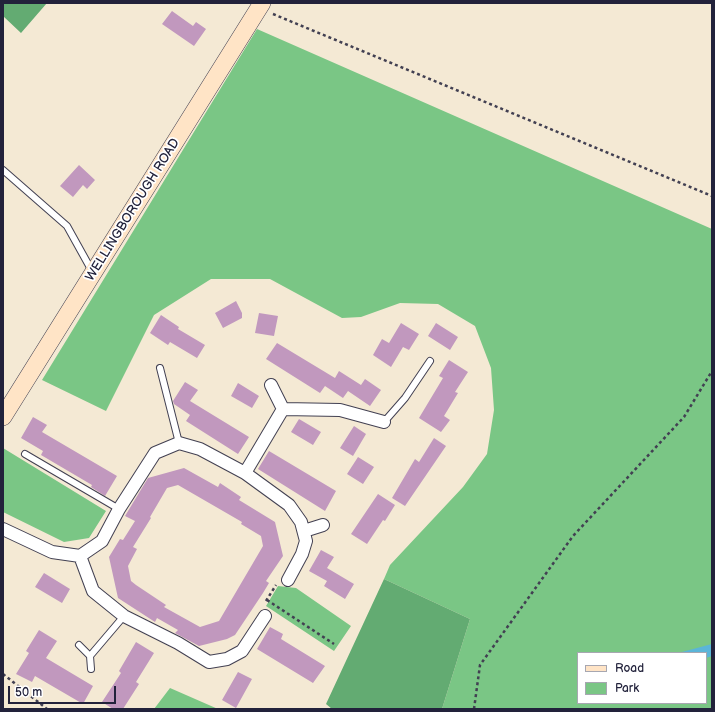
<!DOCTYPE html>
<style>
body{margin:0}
#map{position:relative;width:715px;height:712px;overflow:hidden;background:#f4e9d4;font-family:"Balsamiq Sans",sans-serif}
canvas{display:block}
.frame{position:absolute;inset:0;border:4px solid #22223b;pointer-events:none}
.legend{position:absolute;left:577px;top:652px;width:130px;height:52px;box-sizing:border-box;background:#fff;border:1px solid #a7a7b1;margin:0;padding:5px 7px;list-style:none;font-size:12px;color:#22223b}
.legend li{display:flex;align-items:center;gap:8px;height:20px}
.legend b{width:20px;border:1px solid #a7a7b1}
.scale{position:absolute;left:8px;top:686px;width:108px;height:18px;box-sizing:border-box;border:2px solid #22223b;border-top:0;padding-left:5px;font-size:12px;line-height:14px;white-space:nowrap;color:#22223b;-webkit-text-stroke:3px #fff;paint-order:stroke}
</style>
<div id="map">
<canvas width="715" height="712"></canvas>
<div class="frame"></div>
<ul class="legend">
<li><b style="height:5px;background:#ffe4c6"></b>Road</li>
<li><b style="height:11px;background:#7ac685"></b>Park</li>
</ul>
<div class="scale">50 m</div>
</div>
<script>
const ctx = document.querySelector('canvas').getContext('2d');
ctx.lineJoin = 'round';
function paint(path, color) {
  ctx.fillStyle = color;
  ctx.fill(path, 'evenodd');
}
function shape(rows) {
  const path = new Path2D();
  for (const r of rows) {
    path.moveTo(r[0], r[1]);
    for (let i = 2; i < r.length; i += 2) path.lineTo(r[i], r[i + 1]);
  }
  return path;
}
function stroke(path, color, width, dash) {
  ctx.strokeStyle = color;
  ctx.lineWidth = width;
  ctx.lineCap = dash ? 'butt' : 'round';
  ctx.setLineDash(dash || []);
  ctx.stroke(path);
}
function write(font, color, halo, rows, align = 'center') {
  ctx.font = font + ' "Balsamiq Sans",sans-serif';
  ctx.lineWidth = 3.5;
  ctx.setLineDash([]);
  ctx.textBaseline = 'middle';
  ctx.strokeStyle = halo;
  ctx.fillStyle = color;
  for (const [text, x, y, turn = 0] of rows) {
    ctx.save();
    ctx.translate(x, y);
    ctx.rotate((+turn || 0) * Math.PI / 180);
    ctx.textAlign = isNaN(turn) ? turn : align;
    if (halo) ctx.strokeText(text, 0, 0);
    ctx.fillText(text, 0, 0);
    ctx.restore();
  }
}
paint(shape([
 [257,29,712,229,712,709,442,709,470,619,384,579,390,565,463,487,487,454,494,410,491,368,475,326,438,304,400,303,361,317,342,318,270,279,211,279,154,315,106,411,42,380],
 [578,653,706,653,706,703,578,703],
 [3,448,106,511,89,538,64,542,3,512],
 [278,586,296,588,351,626,334,651,266,606],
 [170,688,218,709,154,709]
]), '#7ac685');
paint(shape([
 [3,3,47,3,21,33,3,16],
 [384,579,470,619,442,709,332,709,326,704]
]), '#63ab72');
paint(shape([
 [712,644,712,656,706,658,706,653,678,653]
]), '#5bb5d8');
paint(shape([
 [172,11,193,26,196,22,206,29,194,46,162,24],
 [79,165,95,180,87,189,83,185,73,197,60,186],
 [236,301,242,313,242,318,223,328,215,313],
 [259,313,278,316,274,336,255,333],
 [161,315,179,327,178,329,205,345,197,358,170,342,168,345,150,333],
 [401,323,419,334,409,350,403,347,391,367,373,355,382,339,389,343],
 [436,323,458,337,450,350,428,336],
 [277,343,335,378,339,371,361,385,365,379,381,390,370,406,348,391,343,398,325,386,320,393,266,359],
 [449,360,468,372,455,392,458,393,444,416,450,420,441,432,419,418,443,378,439,376],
 [185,382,198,390,190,401,249,437,238,454,186,421,190,415,174,404,173,401],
 [238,383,259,396,252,408,231,396],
 [33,417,47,425,42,432,117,476,105,496,91,487,92,485,41,455,43,451,21,438],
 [299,419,321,432,313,445,291,432],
 [354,426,366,434,353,456,340,448],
 [434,438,446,446,405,506,392,498,415,459,419,462],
 [269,451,336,491,325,511,258,469],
 [358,457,374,467,363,484,347,474],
 [184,468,218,487,220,483,241,497,239,500,275,522,283,556,266,581,269,583,263,593,235,635,227,639,199,646,175,633,178,630,157,618,155,622,118,598,109,557,120,539,123,540,135,521,125,516,148,478],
 [178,485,242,522,241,524,261,536,263,546,219,621,200,627,164,607,166,605,136,585,131,581,128,566,137,549,133,547,151,518,150,517,167,488],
 [378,494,395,505,385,521,383,520,367,544,351,534],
 [321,550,334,557,327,568,354,584,345,599,324,586,327,581,309,571],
 [44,573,70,589,62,603,35,587],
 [270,627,283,634,281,639,325,666,313,683,257,649],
 [39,630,57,641,46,658,93,686,83,704,35,676,32,682,16,674,29,653,26,651],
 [136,642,154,653,136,682,139,684,123,709,113,709,102,702,121,673,119,671],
 [238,672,252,679,236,708,222,700]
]), '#c198be');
const lane = shape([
 [3,170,67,226,92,271],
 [160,368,179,443],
 [384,422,405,398,430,361],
 [25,454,119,509],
 [79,645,90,656,91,669],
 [90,656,124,616]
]);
const street = shape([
 [271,385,283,409],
 [245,473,283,409,340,410,384,422],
 [3,529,52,552,80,556,93,591,124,616,178,643,209,662,227,659,242,651,265,616],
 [304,531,323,525],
 [80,556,102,541,119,509,155,453,179,443,200,449,245,473,289,505,301,522,306,541,302,554,288,580]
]);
const secondary = shape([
 [3,417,262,3]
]);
stroke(lane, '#424052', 8);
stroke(street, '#424052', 14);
stroke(secondary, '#424052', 18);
stroke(shape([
 [273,14,712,196],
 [267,600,334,644],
 [266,601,276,585],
 [3,674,47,709],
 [474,709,480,665,573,536,684,417,712,371]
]), '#424052', 2.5, [3, 3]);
stroke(lane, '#fff', 6);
stroke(street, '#fff', 12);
stroke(secondary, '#ffe4c6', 17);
write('13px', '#22223b', '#fff', [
 ["WELLINGBOROUGH ROAD",133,210,-58]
]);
</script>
